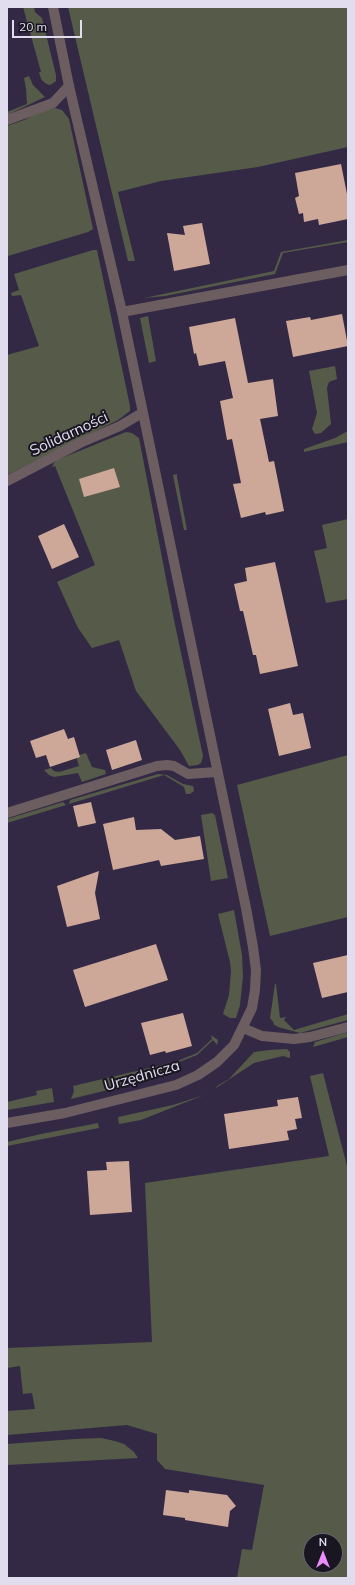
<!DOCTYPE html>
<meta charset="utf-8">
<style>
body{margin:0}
#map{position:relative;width:355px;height:1585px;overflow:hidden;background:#332944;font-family:Mulish,sans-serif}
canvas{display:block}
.frame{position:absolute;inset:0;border:8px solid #e2ddee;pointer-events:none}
.north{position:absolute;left:303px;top:1533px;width:40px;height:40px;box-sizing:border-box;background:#191521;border:1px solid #696573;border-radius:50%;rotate:0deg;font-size:11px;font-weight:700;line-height:16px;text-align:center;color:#e2ddee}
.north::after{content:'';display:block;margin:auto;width:14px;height:18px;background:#eb8dfc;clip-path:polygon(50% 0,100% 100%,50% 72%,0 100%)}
.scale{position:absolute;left:12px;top:20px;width:70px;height:18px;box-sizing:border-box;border:2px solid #e2ddee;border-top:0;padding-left:5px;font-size:12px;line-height:14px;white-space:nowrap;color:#e2ddee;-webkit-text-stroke:3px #191521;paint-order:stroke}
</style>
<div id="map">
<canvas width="355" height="1585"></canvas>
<div class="frame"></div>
<div class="north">N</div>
<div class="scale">20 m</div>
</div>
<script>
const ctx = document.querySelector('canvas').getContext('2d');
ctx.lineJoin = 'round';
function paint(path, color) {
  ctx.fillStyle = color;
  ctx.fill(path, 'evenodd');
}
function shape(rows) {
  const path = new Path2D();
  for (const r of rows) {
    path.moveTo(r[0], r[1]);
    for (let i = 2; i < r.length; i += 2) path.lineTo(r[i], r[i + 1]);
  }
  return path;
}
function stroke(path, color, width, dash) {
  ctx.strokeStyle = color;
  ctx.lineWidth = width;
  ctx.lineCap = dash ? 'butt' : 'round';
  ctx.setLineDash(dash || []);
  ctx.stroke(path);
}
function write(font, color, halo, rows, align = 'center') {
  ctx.font = font + ' Mulish,sans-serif';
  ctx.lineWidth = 4;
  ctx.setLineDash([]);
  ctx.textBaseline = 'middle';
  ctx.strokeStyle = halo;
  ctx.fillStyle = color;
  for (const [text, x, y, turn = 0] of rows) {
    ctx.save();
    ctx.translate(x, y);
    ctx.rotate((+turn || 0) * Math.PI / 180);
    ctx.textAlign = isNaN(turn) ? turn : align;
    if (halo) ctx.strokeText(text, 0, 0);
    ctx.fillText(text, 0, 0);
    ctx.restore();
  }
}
paint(shape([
 [23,7,34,7,35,12,42,18,56,75,56,81,52,84,49,85,45,83,41,79,39,72,41,72],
 [68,7,348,7,348,147,258,167,161,181,118,192,135,261,128,261],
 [29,76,33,85,45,97,7,115,7,112,27,104,26,89,24,78],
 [55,108,62,110,69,119,93,229,88,232,8,256,7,126,24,120,45,109],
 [348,240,348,242,283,253,275,274,165,296,144,298,274,271,281,252],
 [93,250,97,250,130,406,130,411,118,420,7,475,7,355,39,346,21,295,12,296,11,293,19,290,14,274],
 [148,316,156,361,149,363,140,318],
 [335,366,337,379,329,382,327,388,331,424,321,433,315,434,312,429,317,413,309,371],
 [348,431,348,442,304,452,304,449,335,438],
 [126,432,132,433,139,438,174,620,203,756,201,763,198,765,189,766,180,750,136,691,119,640,92,648,78,628,57,582,95,565,55,466,52,467,54,463,57,460],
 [177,474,177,477,187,530,184,530,173,475],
 [348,519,348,599,326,603,314,551,327,548,322,525],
 [86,753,92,767,105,770,106,774,82,782,78,773,54,777,49,775,44,770,51,768,54,771,59,772,79,766,76,756],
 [348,755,348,917,270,936,237,785],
 [158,774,167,775,183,784,193,786,194,791,190,794,186,794,184,787,164,775,69,804,70,800],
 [63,802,66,805,7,823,7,819],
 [212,813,215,815,228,878,211,881,201,815],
 [234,910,242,955,243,976,240,1005,236,1018,230,1018,223,1014,229,995,231,971,230,962,218,914],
 [275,984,276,984,280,1018,286,1017,284,1020,294,1030,348,1014,348,1020,300,1033,278,1027,273,1024,274,1023,270,1018],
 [348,1032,348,1037,313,1047,315,1042],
 [211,1035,218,1040,217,1045,213,1040,197,1055,174,1064,174,1071,144,1081,71,1099,74,1091,73,1086,175,1062,197,1053,212,1039],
 [287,1049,290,1052,290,1058,283,1056,254,1063,216,1088,217,1086,229,1079,254,1052,269,1050],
 [323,1073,348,1170,348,1578,237,1578,242,1549,252,1550,264,1485,165,1469,157,1460,157,1434,127,1425,7,1435,7,1411,35,1409,32,1393,23,1394,20,1366,7,1368,7,1348,152,1342,145,1183,329,1156,310,1076],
 [311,1541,335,1541,335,1565,311,1565],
 [52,1088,54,1102,7,1110,7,1102,37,1095,36,1091],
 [204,1095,141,1120,119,1124,118,1117,173,1105],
 [98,1123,99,1128,7,1146,7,1142,41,1134],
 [101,1438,115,1441,124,1444,134,1452,138,1458,7,1465,7,1444,75,1439]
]), '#555b48');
paint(shape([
 [341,164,348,199,348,219,319,225,318,219,304,222,303,213,299,214,295,198,299,196,295,173],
 [202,223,210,264,174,271,167,233,185,235,183,226],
 [342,314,348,346,293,357,286,321,310,317,311,320],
 [235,318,248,383,273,379,278,416,260,419,269,462,274,461,284,511,266,515,265,512,241,518,233,484,241,483,232,439,227,440,220,401,233,398,225,361,199,366,196,353,194,354,189,327],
 [114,468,120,487,84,497,79,479],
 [64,524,79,557,52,569,38,536],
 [275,562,298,666,260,674,256,655,253,655,243,611,240,611,234,584,247,581,245,568],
 [290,703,293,715,303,713,311,748,279,756,268,709],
 [64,729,68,739,74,737,80,757,50,767,46,755,36,758,30,741],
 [136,740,142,760,112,770,106,750],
 [91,802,96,823,78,827,73,806],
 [134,817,136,830,161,829,175,840,200,836,204,859,161,866,159,860,113,870,103,824],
 [99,871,95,893,100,919,67,927,57,886],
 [156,944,168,980,85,1007,73,970],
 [348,955,348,992,322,998,313,963],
 [183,1013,192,1046,166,1053,165,1051,150,1055,141,1023],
 [298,1097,302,1118,295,1119,297,1129,287,1131,289,1140,229,1149,224,1114,278,1106,277,1100],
 [129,1161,132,1212,90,1215,87,1171,107,1170,106,1162],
 [166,1490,189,1493,189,1490,227,1495,236,1506,230,1511,228,1527,185,1520,185,1518,163,1515]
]), '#cda899');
stroke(shape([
 [7,120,53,103,69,86],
 [122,312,348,270],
 [7,481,80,443,120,426,142,413],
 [7,813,157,766,167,765,174,766,188,774,217,772]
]), '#6c5e60', 10);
stroke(shape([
 [243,1028,262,1036,294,1039,310,1037,348,1027]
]), '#6c5e60', 10);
stroke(shape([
 [7,1123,65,1113,176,1085,198,1075,217,1062,234,1045,252,1008,255,990,256,970,253,947,246,908,122,312,69,86,53,7]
]), '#6c5e60', 10);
write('15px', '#e2ddee', '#191521', [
 ["Solidarności",69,434,-25],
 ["Urzędnicza",142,1076,-16]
]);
</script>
